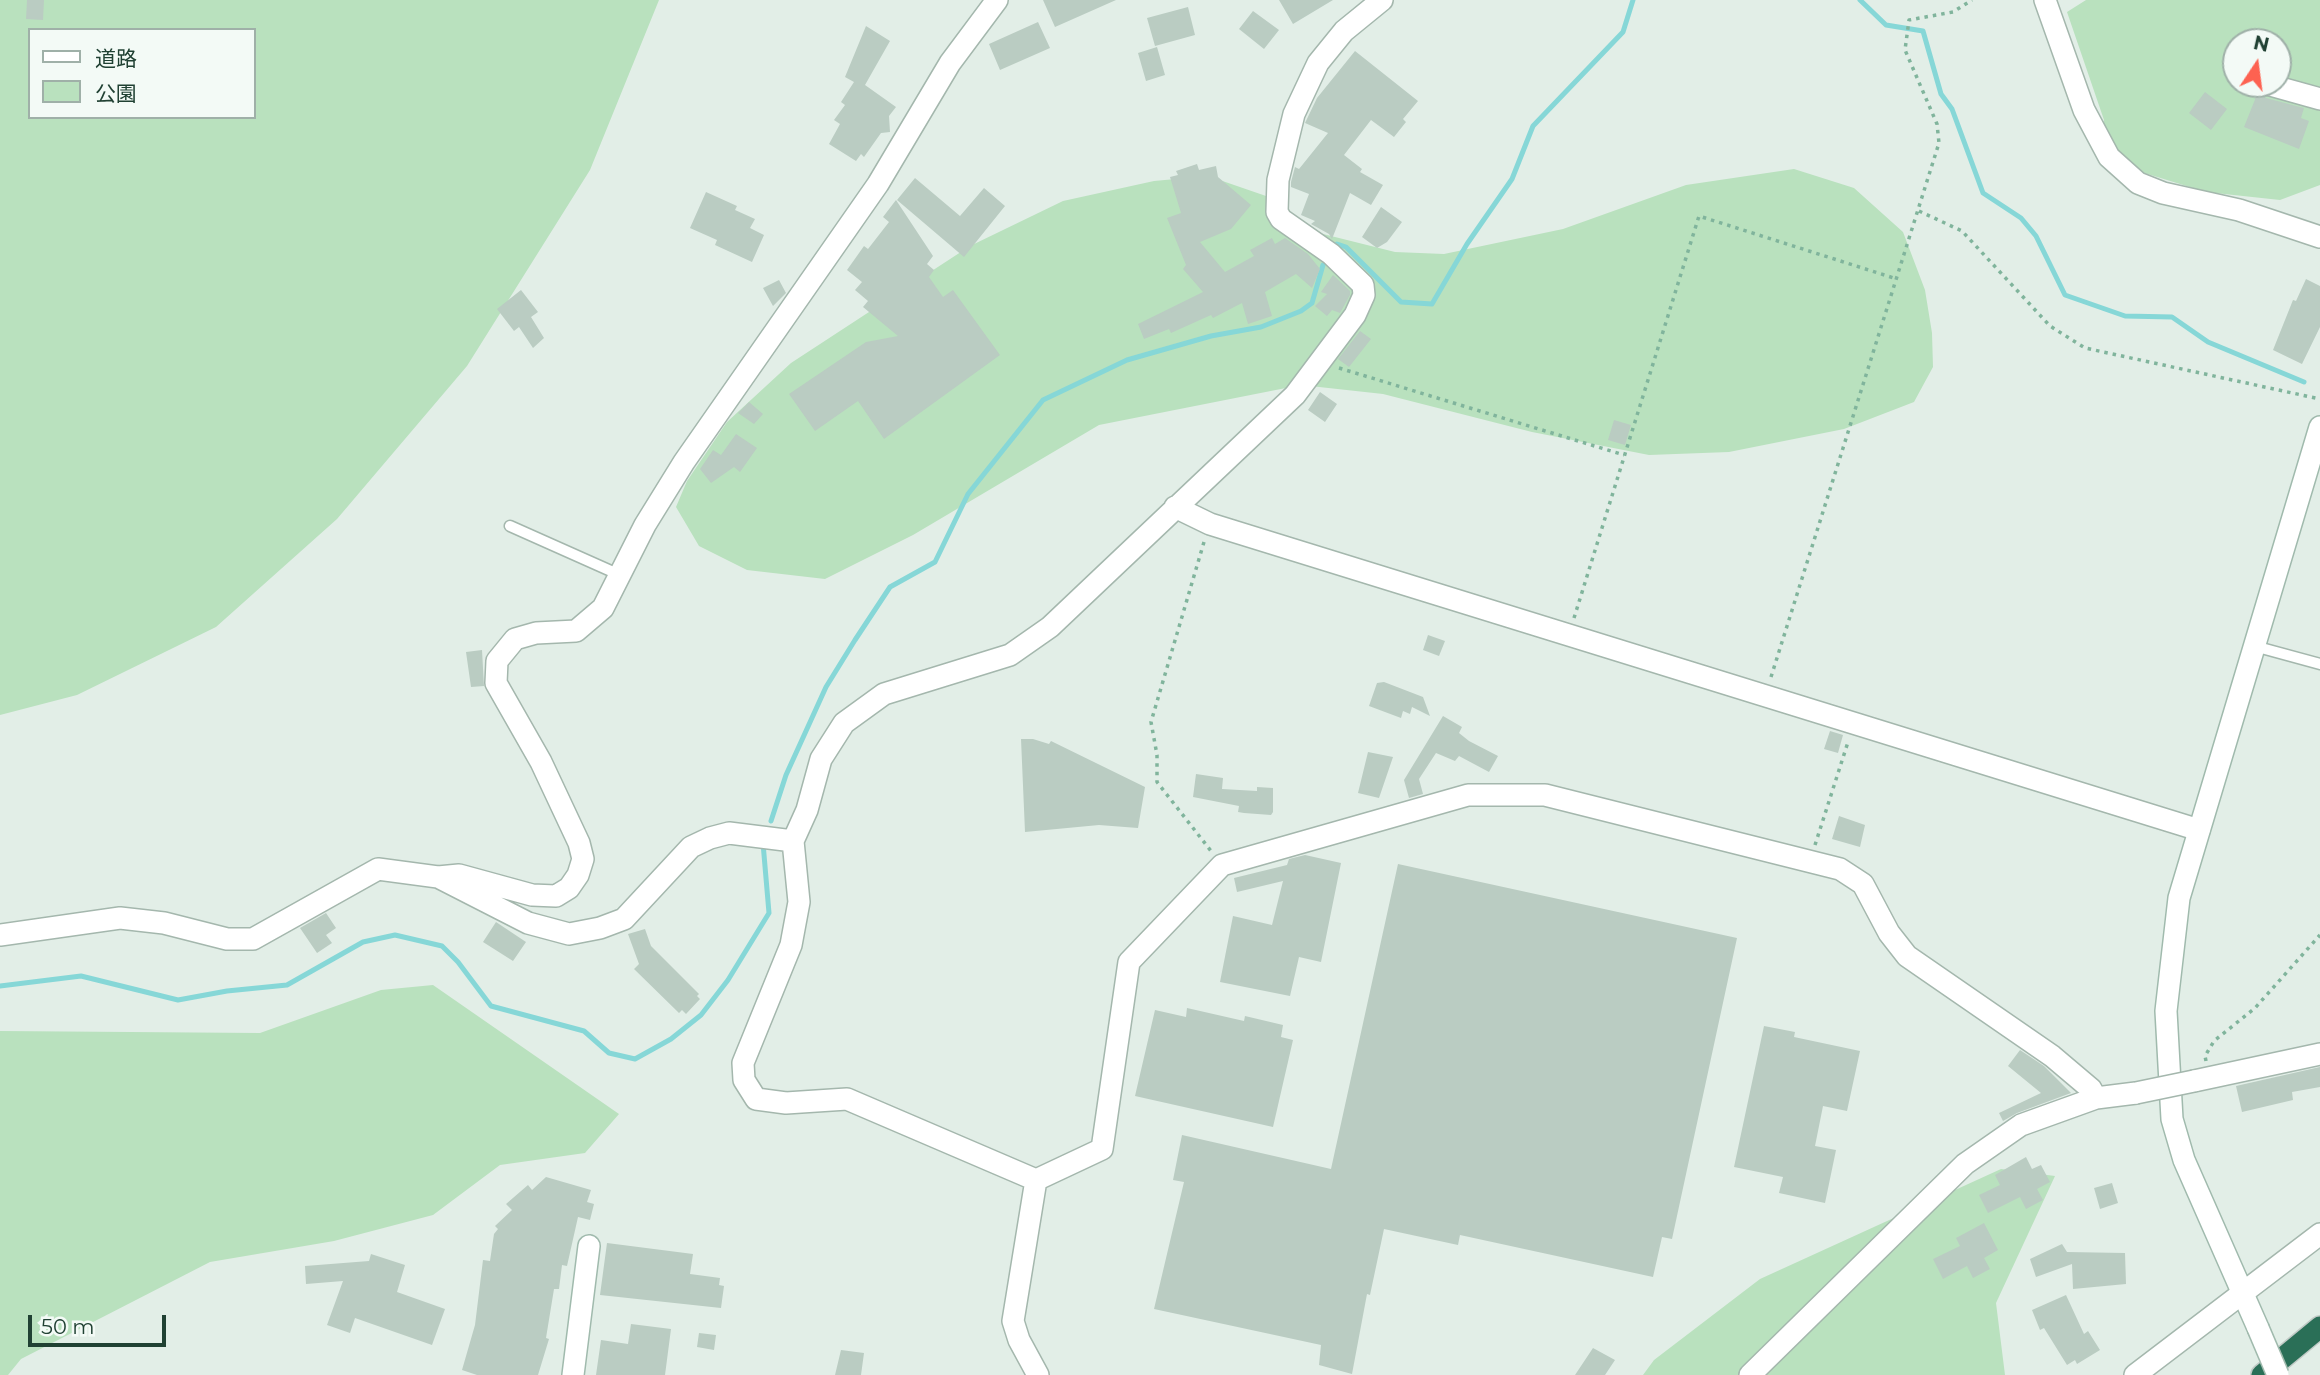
<!DOCTYPE html>
<meta charset="utf-8">
<style>
body{margin:0}
#map{position:relative;width:2320px;height:1375px;overflow:hidden;background:#e2eee7;font-family:Montserrat,"Noto Sans JP",sans-serif}
canvas{display:block}
.legend{position:absolute;left:28px;top:28px;width:228px;height:91px;box-sizing:border-box;background:#f3faf6;border:2px solid #9fb0a8;margin:0;padding:9px 12px;list-style:none;font-size:21px;color:#204133}
.legend li{display:flex;align-items:center;gap:14px;height:35px}
.legend b{width:35px;border:2px solid #9fb0a8}
.north{position:absolute;left:2222px;top:28px;width:70px;height:70px;box-sizing:border-box;background:#f3faf6;border:2px solid #9fb0a8;border-radius:50%;rotate:13deg;font-size:19px;font-weight:700;line-height:28px;text-align:center;color:#204133}
.north::after{content:'';display:block;margin:auto;width:24px;height:32px;background:#fd6251;clip-path:polygon(50% 0,100% 100%,50% 72%,0 100%)}
.scale{position:absolute;left:28px;top:1315px;width:138px;height:32px;box-sizing:border-box;border:4px solid #204133;border-top:0;padding-left:9px;font-size:21px;line-height:24px;white-space:nowrap;color:#204133;-webkit-text-stroke:5px #f3faf6;paint-order:stroke}
</style>
<div id="map">
<canvas width="2320" height="1375"></canvas>
<ul class="legend">
<li><b style="height:9px;background:#fff"></b>道路</li>
<li><b style="height:19px;background:#b9e1be"></b>公園</li>
</ul>
<div class="north">N</div>
<div class="scale">50 m</div>
</div>
<script>
const ctx = document.querySelector('canvas').getContext('2d');
ctx.lineJoin = 'round';
function paint(path, color) {
  ctx.fillStyle = color;
  ctx.fill(path, 'evenodd');
}
function shape(rows) {
  const path = new Path2D();
  for (const r of rows) {
    path.moveTo(r[0], r[1]);
    for (let i = 2; i < r.length; i += 2) path.lineTo(r[i], r[i + 1]);
  }
  return path;
}
function stroke(path, color, width, dash) {
  ctx.strokeStyle = color;
  ctx.lineWidth = width;
  ctx.lineCap = dash ? 'butt' : 'round';
  ctx.setLineDash(dash || []);
  ctx.stroke(path);
}
paint(shape([
 [0,0,659,0,590,170,467,366,337,519,216,627,77,695,0,715],
 [30,30,254,30,254,117,30,117],
 [2086,0,2320,0,2320,185,2280,200,2206,192,2102,160,2104,120,2067,12],
 [2236,42,2278,42,2278,84,2236,84],
 [1794,169,1854,188,1903,232,1925,290,1932,333,1933,367,1914,402,1844,429,1729,452,1649,455,1532,432,1383,394,1301,385,1099,425,913,535,825,579,747,570,699,546,676,507,687,481,727,422,791,363,970,246,1063,201,1154,181,1208,176,1266,196,1323,234,1395,252,1444,254,1563,229,1686,185],
 [433,985,619,1114,585,1153,500,1165,433,1215,334,1241,210,1262,21,1359,8,1375,0,1375,0,1031,260,1033,381,990],
 [2001,1169,2055,1176,1996,1303,2005,1375,1643,1375,1654,1360,1760,1279]
]), '#b9e1be');
stroke(shape([
 [1860,0,1886,25,1923,31,1941,94,1952,109,1983,193,2021,218,2036,236,2065,295,2125,316,2172,317,2208,342,2304,382],
 [1337,244,1346,247,1401,302,1432,304,1467,244,1512,179,1533,126,1623,32,1633,0],
 [771,821,786,775,826,687,855,640,890,587,935,562,968,494,1043,400,1127,360,1211,336,1261,327,1301,311,1312,303,1323,265],
 [0,986,81,976,178,1000,227,991,287,985,363,942,395,935,442,946,458,962,491,1006,584,1031,609,1053,635,1059,671,1039,701,1015,728,980,769,913,763,843]
]), '#86d7d7', 5);
paint(shape([
 [27,0,44,0,43,20,26,19],
 [1043,0,1116,0,1055,27],
 [1279,0,1333,0,1293,24],
 [1188,7,1195,35,1155,46,1147,18],
 [1253,11,1279,30,1264,49,1239,29],
 [1038,22,1050,48,1000,70,989,44],
 [866,26,890,41,865,85,896,107,889,116,890,132,881,133,864,157,861,154,856,161,829,144,840,124,834,120,845,105,841,102,854,82,845,77],
 [1157,47,1165,75,1146,81,1138,53],
 [1355,51,1418,101,1403,119,1406,122,1394,137,1371,120,1344,155,1362,169,1360,172,1383,185,1371,205,1350,193,1332,239,1329,234,1311,224,1315,221,1301,215,1309,194,1291,187,1291,182,1295,167,1299,169,1328,133,1305,123,1317,98],
 [2205,92,2227,109,2211,130,2189,113],
 [2258,92,2266,98,2304,108,2301,118,2309,121,2299,149,2244,127],
 [1197,164,1199,170,1216,166,1218,177,1251,205,1231,229,1200,242,1225,272,1254,256,1250,250,1272,238,1275,244,1285,238,1308,254,1320,269,1312,288,1296,274,1265,292,1272,316,1248,324,1242,303,1213,318,1211,315,1171,333,1169,329,1144,339,1138,324,1203,292,1183,269,1186,265,1167,218,1181,213,1170,177,1178,175,1176,171],
 [915,178,960,216,984,188,1005,206,964,257,897,200],
 [706,192,737,206,735,210,755,219,750,228,764,235,752,262,715,245,717,240,690,228],
 [896,200,933,256,927,264,934,270,929,277,943,297,953,290,1000,355,884,439,858,401,815,431,789,394,866,342,898,336,863,307,868,301,855,290,862,282,847,270,864,246,868,249,889,222,883,217],
 [1381,207,1402,222,1387,242,1377,248,1362,237],
 [1333,275,1350,291,1350,295,1340,313,1332,310,1327,316,1315,306,1327,294,1321,292],
 [2306,279,2320,286,2320,327,2302,364,2273,350,2293,300,2296,301],
 [779,280,786,293,773,306,763,288],
 [521,290,538,312,531,317,544,338,533,348,519,327,514,331,497,309],
 [1360,331,1371,339,1349,367,1338,359],
 [1320,392,1337,404,1325,422,1308,410],
 [749,402,763,414,754,424,738,413],
 [1614,420,1631,425,1625,445,1608,440],
 [736,434,757,448,740,472,734,467,711,483,700,469,713,450,721,455],
 [1428,635,1445,641,1439,656,1423,650],
 [482,650,484,686,471,687,466,652],
 [1384,682,1423,697,1430,716,1412,707,1410,714,1403,711,1401,718,1369,706,1377,683],
 [1443,716,1462,727,1459,733,1469,741,1498,756,1489,772,1459,756,1455,761,1436,753,1419,779,1423,794,1409,798,1404,780],
 [1830,731,1843,735,1838,753,1824,749],
 [1021,739,1033,739,1049,744,1051,741,1145,787,1138,828,1099,825,1025,832],
 [1368,752,1393,757,1379,798,1358,793],
 [1196,774,1223,778,1222,789,1257,791,1257,787,1273,788,1273,812,1271,815,1244,813,1238,812,1239,806,1193,797],
 [1839,816,1865,825,1860,847,1832,839],
 [1305,855,1341,863,1321,962,1299,957,1290,996,1220,982,1233,916,1272,925,1283,881,1237,892,1234,878,1287,865,1289,859],
 [1398,864,1737,938,1672,1239,1662,1237,1653,1277,1460,1235,1458,1245,1384,1229,1370,1295,1367,1294,1352,1374,1319,1365,1321,1345,1154,1309,1184,1182,1173,1180,1182,1135,1331,1169],
 [326,913,336,928,326,935,332,943,317,953,300,928],
 [496,922,526,942,513,961,483,942],
 [645,929,651,946,699,994,697,996,700,999,686,1014,682,1010,679,1013,634,969,639,964,628,934],
 [1187,1008,1244,1021,1245,1016,1283,1025,1281,1037,1293,1040,1273,1127,1135,1096,1155,1010,1186,1017],
 [1764,1026,1795,1032,1794,1037,1860,1051,1847,1111,1823,1106,1815,1146,1836,1150,1825,1203,1779,1193,1783,1177,1734,1167],
 [2020,1050,2044,1066,2071,1093,2017,1113,2003,1121,1999,1113,2041,1093,2008,1066],
 [2320,1067,2320,1087,2292,1092,2293,1100,2242,1112,2236,1086],
 [2026,1157,2032,1169,2041,1165,2050,1182,2037,1189,2043,1200,2026,1209,2020,1197,1988,1213,1979,1195,2000,1185,1995,1175],
 [546,1177,591,1190,587,1202,594,1204,590,1220,578,1217,567,1266,562,1265,559,1289,554,1289,546,1338,549,1339,538,1375,477,1375,462,1370,475,1325,483,1260,490,1261,494,1234,498,1229,495,1226,512,1210,506,1204,528,1185,532,1190],
 [2112,1183,2118,1203,2100,1209,2094,1188],
 [1984,1223,1998,1250,1984,1258,1990,1269,1973,1278,1967,1266,1943,1279,1933,1259,1960,1246,1956,1238],
 [607,1243,693,1254,690,1274,720,1278,719,1285,724,1286,721,1308,600,1295],
 [2062,1244,2067,1252,2125,1253,2126,1284,2073,1289,2072,1264,2036,1277,2030,1259],
 [371,1254,405,1265,397,1292,445,1309,432,1345,355,1318,350,1333,327,1325,343,1281,306,1284,305,1266,369,1261],
 [2066,1295,2084,1334,2088,1331,2100,1350,2077,1364,2075,1360,2067,1365,2044,1328,2040,1330,2032,1310],
 [631,1324,671,1329,665,1375,596,1375,601,1340,628,1344],
 [699,1333,716,1335,714,1350,697,1347],
 [1593,1348,1615,1360,1605,1375,1575,1375],
 [841,1350,864,1353,861,1375,835,1375]
]), '#baccc2');
const lane = shape([
 [510,526,620,575],
 [2254,646,2320,664]
]);
const street = shape([
 [2045,0,2084,110,2109,157,2138,183,2163,193,2239,210,2320,237],
 [2270,85,2320,99],
 [1175,507,1210,524,2199,830],
 [438,877,459,875,532,895,556,896,569,888,578,875,583,859,579,843,541,762,496,683,497,661,515,639,536,633,576,631,603,608,645,525,684,462,878,184,950,63,997,0],
 [0,935,120,918,164,923,227,939,253,939,378,869,438,877,528,923,569,934,600,928,624,919,691,847,710,838,729,833,793,841],
 [2194,1081,2320,1054],
 [1036,1180,1102,1149,1129,962,1222,865,1468,795,1545,795,1840,869,1863,884,1889,933,1907,956,2052,1056,2091,1089,2096,1098],
 [1038,1375,1019,1340,1013,1321,1036,1180,847,1099,786,1103,756,1099,744,1080,743,1063,791,945,799,902,793,841,807,810,821,759,844,723,884,694,1010,655,1050,627,1295,395,1355,315,1364,295,1363,285,1331,254,1281,219,1277,212,1278,180,1294,114,1318,63,1344,31,1382,0],
 [1750,1375,1965,1164,2021,1125,2096,1098,2136,1093],
 [2135,1375,2320,1234]
]);
const secondary = shape([
 [2258,1328,2184,1160,2172,1119,2166,1011,2179,898,2320,427],
 [573,1375,589,1246]
]);
const highway = shape([
 [2262,1375,2320,1327]
]);
stroke(lane, '#a4b7ad', 13);
stroke(street, '#a4b7ad', 24);
stroke(secondary, '#a0baad', 24);
stroke(highway, '#c1cac6', 24);
stroke(shape([
 [1919,211,1962,231,2050,326,2085,348,2320,399],
 [1339,368,1624,455],
 [1204,542,1151,722,1157,755,1157,782,1211,851],
 [1574,618,1699,216,1897,279],
 [1771,677,1939,143,1937,124,1905,50,1909,20,1953,12,1972,0],
 [1815,845,1848,742],
 [2206,1061,2205,1056,2214,1041,2255,1008,2320,935]
]), '#80b49c', 3.5, [3.5, 5]);
stroke(lane, '#fff', 10);
stroke(street, '#fff', 21);
stroke(secondary, '#fff', 21);
stroke(highway, '#2a6f57', 21);
const streetBridge = shape([
 [2136,1093,2194,1081]
]);
const secondaryBridge = shape([
 [2258,1328,2278,1375]
]);
stroke(streetBridge, '#a4b7ad', 24, []);
stroke(secondaryBridge, '#a0baad', 24, []);
stroke(streetBridge, '#fff', 21);
stroke(secondaryBridge, '#fff', 21);
</script>
